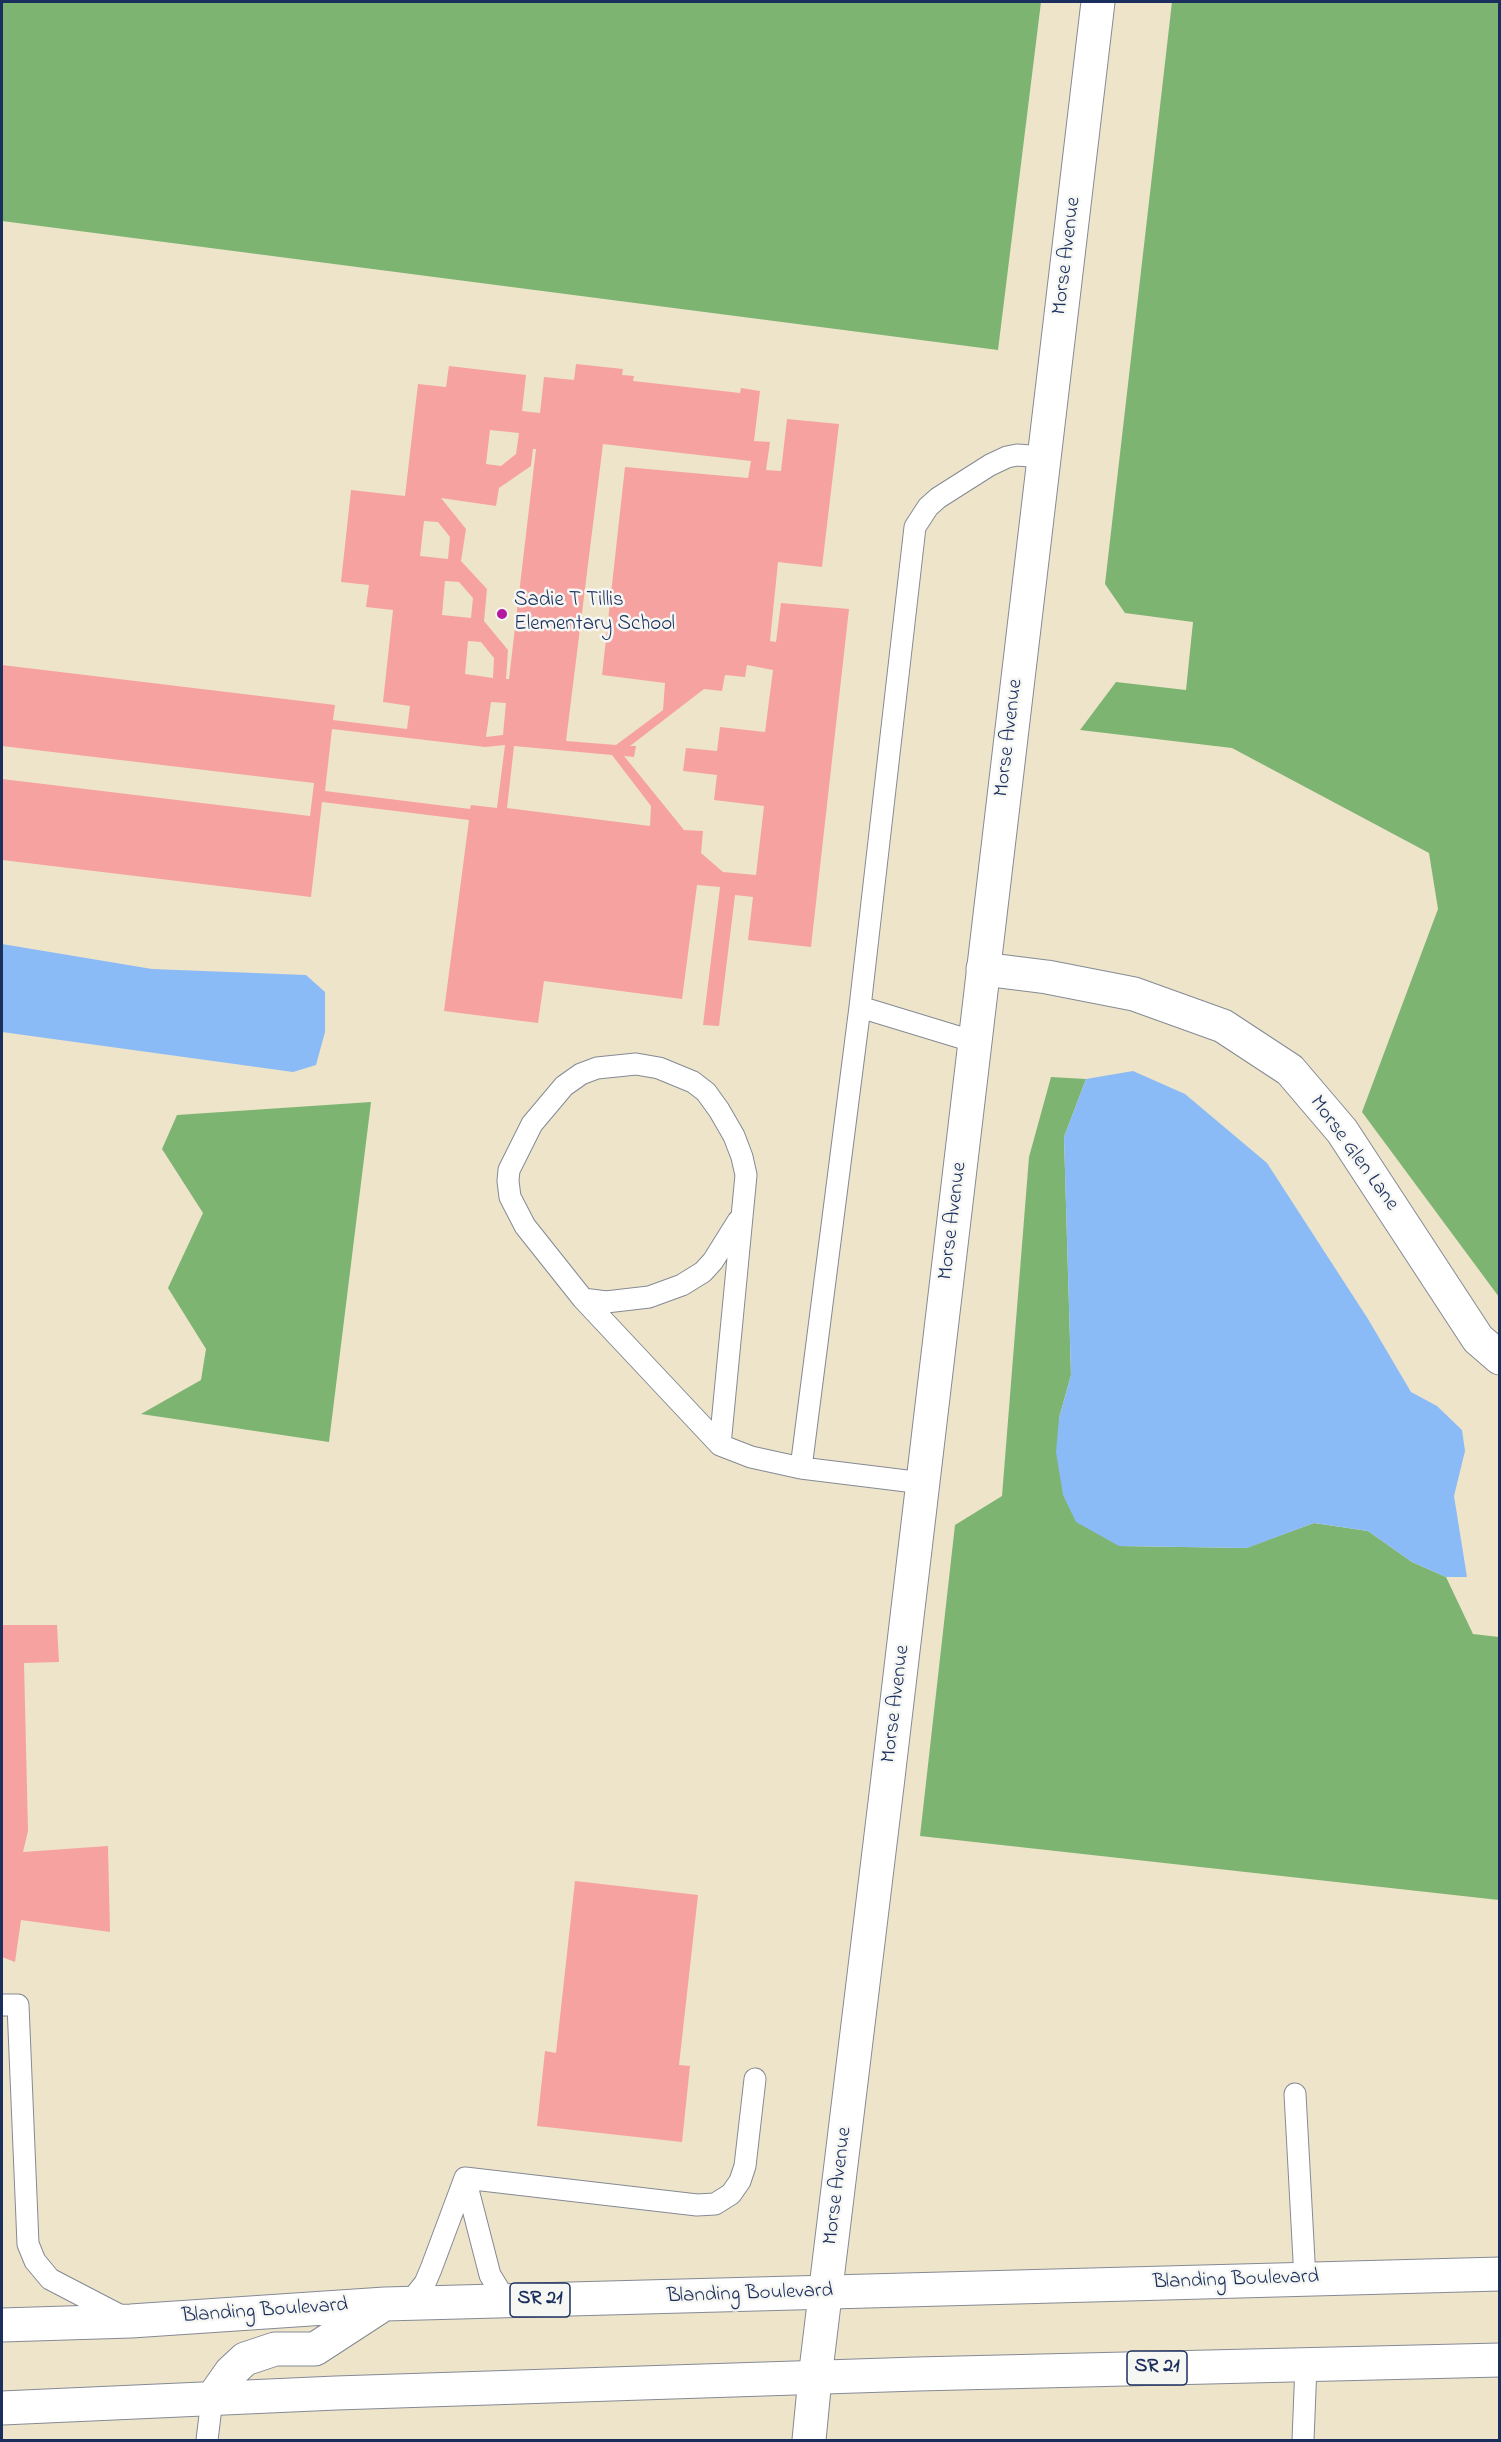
<!DOCTYPE html>
<style>
body{margin:0}
#map{position:relative;width:1501px;height:2442px;overflow:hidden;background:#eee4ca;font-family:"Indie Flower",sans-serif}
canvas{display:block}
.frame{position:absolute;inset:0;border:3px solid #1b2f5e;pointer-events:none}
</style>
<div id="map">
<canvas width="1501" height="2442"></canvas>
<div class="frame"></div>
</div>
<script>
const ctx = document.querySelector('canvas').getContext('2d');
ctx.lineJoin = 'round';
function paint(path, color) {
  ctx.fillStyle = color;
  ctx.fill(path, 'evenodd');
}
function shape(rows) {
  const path = new Path2D();
  for (const r of rows) {
    path.moveTo(r[0], r[1]);
    for (let i = 2; i < r.length; i += 2) path.lineTo(r[i], r[i + 1]);
  }
  return path;
}
function stroke(path, color, width, dash) {
  ctx.strokeStyle = color;
  ctx.lineWidth = width;
  ctx.lineCap = dash ? 'butt' : 'round';
  ctx.setLineDash(dash || []);
  ctx.stroke(path);
}
function write(font, color, halo, rows, align = 'center') {
  ctx.font = font + ' "Indie Flower",sans-serif';
  ctx.lineWidth = 5;
  ctx.setLineDash([]);
  ctx.textBaseline = 'middle';
  ctx.strokeStyle = halo;
  ctx.fillStyle = color;
  for (const [text, x, y, turn = 0] of rows) {
    ctx.save();
    ctx.translate(x, y);
    ctx.rotate((+turn || 0) * Math.PI / 180);
    ctx.textAlign = isNaN(turn) ? turn : align;
    if (halo) ctx.strokeText(text, 0, 0);
    ctx.fillText(text, 0, 0);
    ctx.restore();
  }
}
paint(shape([
 [2,2,1041,2,998,350,2,221],
 [1172,2,1499,2,1499,1297,1362,1112,1438,909,1429,853,1232,748,1080,730,1116,682,1186,690,1193,622,1125,613,1105,584],
 [1051,1077,1086,1079,1064,1137,1071,1375,1059,1418,1120,1546,1246,1548,1314,1523,1368,1531,1412,1562,1446,1577,1473,1634,1499,1637,1499,1900,920,1836,955,1525,1002,1496,1029,1157],
 [371,1102,329,1442,141,1414,201,1380,206,1349,168,1288,203,1213,162,1149,177,1115]
]), '#7db472');
paint(shape([
 [2,944,152,969,306,975,325,992,325,1032,316,1065,293,1072,2,1032],
 [1133,1071,1185,1094,1267,1163,1368,1319,1411,1392,1437,1406,1462,1430,1465,1451,1454,1496,1467,1577,1446,1577,1412,1562,1368,1531,1314,1523,1247,1548,1119,1546,1076,1522,1063,1495,1056,1452,1059,1418,1071,1375,1064,1137,1086,1079]
]), '#8bbbf7');
paint(shape([
 [576,364,623,369,622,375,634,376,633,381,740,393,741,388,760,391,754,441,770,442,766,470,781,471,787,419,839,424,822,567,778,562,770,641,776,642,781,603,849,609,811,947,748,940,753,897,735,895,719,1026,703,1025,720,887,697,885,682,999,544,981,538,1023,444,1011,469,820,322,802,311,897,2,860,2,779,310,816,314,783,2,746,2,665,335,705,333,720,407,729,410,706,383,702,393,610,366,607,369,585,341,582,351,490,405,496,418,384,446,387,449,366,526,375,522,411,540,413,544,377,574,380],
 [490,430,519,433,516,454,501,466,486,464],
 [603,444,751,461,748,478,625,467,602,675,665,683,663,710,616,745,566,741],
 [533,449,536,449,509,679,506,679,508,650,484,621,487,589,461,561,466,529,441,498,496,506,499,488,531,466],
 [424,521,438,522,450,537,448,559,420,556],
 [445,581,459,582,473,598,471,618,442,615],
 [468,641,481,642,494,658,493,678,465,674],
 [747,665,773,670,765,732,720,727,717,751,686,748,683,771,717,775,714,800,764,806,756,875,723,872,701,853,703,831,684,830,624,756,634,757,636,746,630,746,704,689,722,691,725,675,745,677],
 [491,702,506,703,503,735,486,737],
 [332,729,485,747,505,745,497,808,471,805,470,809,325,791],
 [514,746,612,755,651,806,650,826,507,808],
 [2,1625,57,1625,59,1662,24,1663,28,1831,23,1852,108,1846,110,1932,21,1920,15,1962,2,1957],
 [575,1881,698,1895,679,2065,690,2066,682,2142,537,2126,545,2051,556,2053]
]), '#f6a2a1');
const service = shape([
 [975,1042,860,1007,915,527,928,507,938,498,990,465,1007,457,1017,455,1044,457],
 [583,1299,606,1302,649,1297,682,1285,703,1272,713,1261,738,1221],
 [720,1445,746,1175,742,1157,734,1136,719,1110,706,1092,693,1082,659,1068,636,1064,597,1068,581,1074,564,1086,532,1124,509,1170,508,1181,510,1197,525,1226,583,1299,720,1445,751,1457,801,1468,923,1483],
 [801,1468,860,1007],
 [2,2005,18,2005,28,2244,35,2261,50,2279,125,2318],
 [1295,2094,1305,2279],
 [465,2178,697,2205,715,2204,731,2194,740,2181,745,2166,755,2079],
 [465,2178,490,2275,506,2301],
 [409,2303,425,2283,431,2269,465,2178],
 [207,2440,212,2399],
 [1303,2440,1306,2365]
]);
const minor = shape([
 [983,969,1047,977,1134,994,1223,1026,1290,1070,1342,1131,1478,1339,1500,1358],
 [809,2440,815,2378]
]);
const tertiary = shape([
 [815,2378,887,1786,1098,2]
]);
const primary = shape([
 [2,2325,131,2321,385,2304,1500,2274],
 [212,2399,231,2372,245,2359,275,2349,315,2349,381,2306],
 [2,2408,336,2393,917,2374,1500,2360]
]);
stroke(service, '#848a94', 23);
stroke(minor, '#848a94', 35);
stroke(tertiary, '#848a94', 35);
stroke(primary, '#848a94', 35);
stroke(service, '#fff', 21);
stroke(minor, '#fff', 33);
stroke(tertiary, '#fff', 33);
stroke(primary, '#fff', 33);
for (const [x, y, r, color] of [
 [502,614,6,"#b5179e"]
]) {
  const dot = new Path2D();
  dot.arc(x, y, r, 0, 2 * Math.PI);
  ctx.fillStyle = color;
  ctx.fill(dot);
  stroke(dot, '#f6f6f2', 2);
}
for (const [x, y, w] of [
 [540,2300,60],
 [1157,2368,60]
]) {
  const box = new Path2D();
  box.roundRect(x - w / 2, y - 17, w, 34, 4.5);
  ctx.fillStyle = '#f6f6f2';
  ctx.fill(box);
  stroke(box, '#1b2f5e', 1.5);
}
write('bold 20px', '#1b2f5e', null, [
 ["SR 21",540,2300],
 ["SR 21",1157,2368]
]);
write('21px', '#1b2f5e', '#f6f6f2', [
 ["Morse Avenue",1068,256,-83],
 ["Morse Avenue",1010,738,-83],
 ["Morse Glen Lane",1353,1154,54],
 ["Morse Avenue",954,1221,-83],
 ["Morse Avenue",897,1704,-83],
 ["Morse Avenue",839,2186,-83],
 ["Blanding Boulevard",1236,2281,-2],
 ["Blanding Boulevard",750,2295,-2],
 ["Blanding Boulevard",265,2312,-4]
]);
write('21px', '#1b2f5e', '#f6f6f2', [
 ["Sadie T Tillis",514,602],
 ["Elementary School",514,626]
], 'left');
</script>
